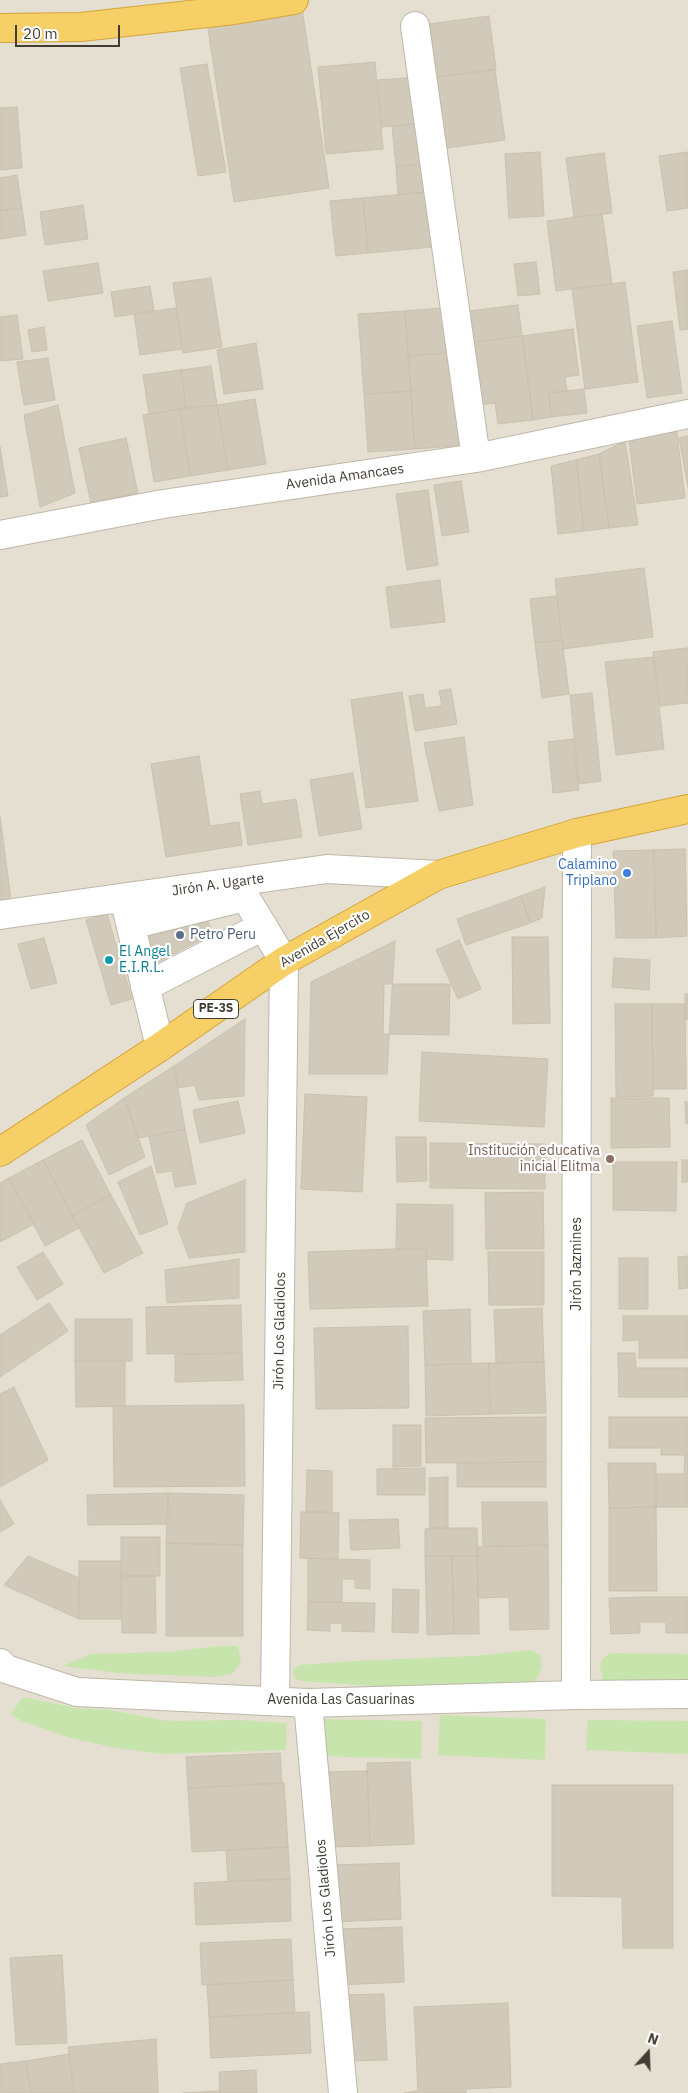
<!DOCTYPE html>
<meta charset="utf-8">
<style>
body{margin:0}
#map{position:relative;width:688px;height:2093px;overflow:hidden;background:#f1ede3;font-family:"IBM Plex Sans",sans-serif}
canvas{display:block}
.north{position:absolute;left:623px;top:2028px;width:50px;height:50px;-webkit-text-stroke:4px #fff;paint-order:stroke;rotate:20deg;font-size:14px;font-weight:700;line-height:20px;text-align:center;color:#423d33}
.north::after{content:'';display:block;margin:auto;width:18px;height:22px;background:#423d33;clip-path:polygon(50% 0,100% 100%,50% 72%,0 100%)}
.scale{position:absolute;left:15px;top:25px;width:105px;height:22px;box-sizing:border-box;border:2px solid #423d33;border-top:0;padding-left:6px;font-size:15px;line-height:18px;white-space:nowrap;color:#423d33;-webkit-text-stroke:4px #fff;paint-order:stroke}
</style>
<div id="map">
<canvas width="688" height="2093"></canvas>
<div class="north">N</div>
<div class="scale">20 m</div>
</div>
<script>
const ctx = document.querySelector('canvas').getContext('2d');
ctx.lineJoin = 'round';
function paint(path, color) {
  ctx.fillStyle = color;
  ctx.fill(path, 'evenodd');
}
function shape(rows) {
  const path = new Path2D();
  for (const r of rows) {
    path.moveTo(r[0], r[1]);
    for (let i = 2; i < r.length; i += 2) path.lineTo(r[i], r[i + 1]);
  }
  return path;
}
function stroke(path, color, width, dash) {
  ctx.strokeStyle = color;
  ctx.lineWidth = width;
  ctx.lineCap = dash ? 'butt' : 'round';
  ctx.setLineDash(dash || []);
  ctx.stroke(path);
}
function write(font, color, halo, rows, align = 'center') {
  ctx.font = font + ' "IBM Plex Sans",sans-serif';
  ctx.lineWidth = 4.5;
  ctx.setLineDash([]);
  ctx.textBaseline = 'middle';
  ctx.strokeStyle = halo;
  ctx.fillStyle = color;
  for (const [text, x, y, turn = 0] of rows) {
    ctx.save();
    ctx.translate(x, y);
    ctx.rotate((+turn || 0) * Math.PI / 180);
    ctx.textAlign = isNaN(turn) ? turn : align;
    if (halo) ctx.strokeText(text, 0, 0);
    ctx.fillText(text, 0, 0);
    ctx.restore();
  }
}
paint(shape([
 [0,0,688,0,688,2093,0,2093]
]), '#e4dfd1');
paint(shape([
 [218,1646,238,1646,241,1663,232,1674,215,1677,118,1673,63,1666,91,1654,168,1652],
 [531,1650,540,1655,542,1666,539,1675,531,1684,403,1688,300,1681,295,1679,293,1672,295,1667,301,1665,351,1661,474,1656],
 [611,1653,688,1654,688,1680,603,1680,600,1667,602,1659],
 [23,1697,76,1708,110,1710,168,1721,240,1720,287,1723,286,1750,163,1754,116,1748,67,1737,22,1721,11,1714],
 [440,1715,546,1719,545,1760,438,1755],
 [322,1719,422,1721,421,1759,322,1756],
 [588,1720,688,1721,688,1754,586,1750]
]), '#c8e4ad');
const building = shape([
 [302,8,329,188,234,202,207,22,302,8],
 [489,16,496,69,436,77,429,24,489,16],
 [375,62,383,149,326,154,318,67,375,62],
 [207,64,226,172,198,176,180,68,207,64],
 [495,70,505,140,440,149,430,78,495,70],
 [419,77,422,123,382,127,378,80,419,77],
 [17,107,22,168,0,170,0,108,17,107],
 [422,123,426,164,396,166,392,126,422,123],
 [540,152,544,216,509,218,505,154,540,152],
 [688,152,688,208,667,211,659,156,688,152],
 [604,153,612,213,574,217,566,158,604,153],
 [426,164,428,192,398,194,396,166,426,164],
 [17,175,22,208,0,211,0,178,17,175],
 [428,192,434,247,368,253,363,198,428,192],
 [363,198,368,253,336,256,330,201,363,198],
 [83,205,88,239,45,245,40,212,83,205],
 [22,208,26,235,0,239,0,211,22,208],
 [602,214,612,284,556,291,547,221,602,214],
 [536,262,540,294,518,296,514,264,536,262],
 [98,263,103,293,48,301,43,271,98,263],
 [688,270,688,329,680,330,673,272,688,270],
 [211,278,222,347,183,353,173,283,211,278],
 [625,282,638,382,585,389,572,289,625,282],
 [150,286,154,311,115,317,111,292,150,286],
 [518,305,522,336,465,343,461,312,518,305],
 [453,307,457,352,408,356,405,311,453,307],
 [176,308,182,349,140,355,134,314,176,308],
 [405,311,411,391,364,394,358,314,405,311],
 [17,315,23,359,0,361,0,317,17,315],
 [672,321,682,393,647,398,637,326,672,321],
 [44,327,47,350,32,352,28,330,44,327],
 [573,329,579,375,565,377,567,391,549,393,551,417,533,420,522,336,573,329],
 [522,336,533,420,498,424,495,403,473,406,465,343,522,336],
 [256,343,263,389,224,394,217,350,256,343],
 [459,352,466,445,415,449,408,356,459,352],
 [48,358,55,400,24,405,17,362,48,358],
 [211,366,217,405,186,408,181,370,211,366],
 [181,370,186,408,149,414,143,375,181,370],
 [584,389,587,413,551,417,549,393,584,389],
 [411,391,415,449,368,452,364,394,411,391],
 [255,399,266,464,228,470,217,405,255,399],
 [58,405,75,493,40,507,24,415,58,405],
 [217,405,228,470,190,476,180,409,217,405],
 [180,409,190,476,154,482,143,415,180,409],
 [676,426,685,498,637,504,628,432,676,426],
 [688,436,688,487,679,438,688,436],
 [126,438,138,493,91,503,79,448,126,438],
 [625,441,638,525,609,528,599,454,625,441],
 [0,447,8,496,0,497,0,447],
 [599,454,609,528,584,531,576,460,599,454],
 [576,460,584,531,558,534,551,466,576,460],
 [461,481,469,532,442,536,434,485,461,481],
 [428,490,438,565,407,570,396,494,428,490],
 [644,568,653,637,563,649,555,579,644,568],
 [440,580,445,622,391,628,386,587,440,580],
 [557,596,562,640,535,643,530,599,557,596],
 [562,640,569,694,542,698,535,643,562,640],
 [687,648,688,703,660,706,653,652,687,648],
 [653,657,664,749,616,755,605,662,653,657],
 [451,689,457,724,415,731,409,696,423,694,425,708,442,706,439,691,451,689],
 [402,692,418,801,366,808,351,700,402,692],
 [592,693,601,781,579,784,570,695,592,693],
 [464,737,473,805,439,811,424,743,464,737],
 [573,739,579,790,553,793,548,742,573,739],
 [199,756,210,826,239,822,242,845,166,857,151,764,199,756],
 [353,773,362,829,319,836,310,780,353,773],
 [260,791,262,804,296,799,302,837,248,845,240,794,260,791],
 [0,816,11,900,0,901,0,816],
 [685,849,687,936,656,938,654,850,685,849],
 [654,850,656,938,616,938,613,851,654,850],
 [545,887,542,918,530,923,521,896,545,887],
 [521,896,530,923,466,945,457,919,521,896],
 [201,908,214,933,158,962,145,937,201,908],
 [107,914,132,999,111,1005,86,920,107,914],
 [512,937,548,937,550,1023,513,1024,512,937],
 [44,938,57,983,31,989,18,944,44,938],
 [459,940,481,989,458,999,436,950,459,940],
 [395,941,387,1074,309,1074,311,982,395,941],
 [614,958,650,960,649,990,612,987,614,958],
 [384,984,450,984,449,1035,383,1034,384,984],
 [685,994,688,994,688,1019,685,1019,685,994],
 [615,1004,652,1004,653,1096,616,1097,615,1004],
 [652,1004,685,1004,686,1089,653,1089,652,1004],
 [245,1019,244,1096,199,1100,195,1085,178,1088,174,1066,245,1019],
 [422,1052,548,1059,544,1127,419,1121,422,1052],
 [174,1066,185,1129,139,1138,124,1098,174,1066],
 [305,1094,367,1097,362,1192,301,1189,305,1094],
 [124,1098,145,1157,109,1175,86,1125,124,1098],
 [611,1098,669,1098,670,1147,611,1148,611,1098],
 [238,1101,245,1133,200,1143,193,1110,238,1101],
 [685,1102,688,1102,688,1124,686,1124,685,1102],
 [185,1129,196,1184,175,1187,172,1171,157,1173,149,1137,185,1129],
 [396,1137,426,1137,427,1181,397,1182,396,1137],
 [82,1140,111,1195,72,1215,43,1160,82,1140],
 [430,1143,545,1144,545,1189,430,1188,430,1143],
 [43,1160,79,1228,45,1246,9,1178,43,1160],
 [682,1160,688,1160,688,1182,682,1182,682,1160],
 [613,1162,677,1162,676,1211,613,1210,613,1162],
 [151,1166,168,1224,140,1235,118,1182,151,1166],
 [9,1178,34,1224,0,1242,0,1183,9,1178],
 [245,1180,245,1252,189,1258,178,1228,187,1203,245,1180],
 [543,1192,544,1249,486,1249,485,1193,543,1192],
 [111,1195,143,1253,104,1273,72,1215,111,1195],
 [397,1204,453,1205,453,1260,427,1259,426,1249,396,1249,397,1204],
 [396,1249,426,1249,428,1306,310,1309,308,1252,396,1249],
 [43,1252,63,1284,37,1300,17,1267,43,1252],
 [488,1252,544,1252,544,1305,489,1305,488,1252],
 [688,1256,688,1288,679,1289,678,1257,688,1256],
 [619,1258,648,1258,648,1309,619,1309,619,1258],
 [239,1259,239,1298,167,1303,165,1270,239,1259],
 [49,1303,68,1331,0,1377,0,1335,49,1303],
 [241,1305,242,1353,147,1354,146,1307,241,1305],
 [542,1308,544,1362,496,1363,494,1310,542,1308],
 [470,1309,471,1364,425,1365,423,1311,470,1309],
 [623,1316,688,1316,688,1358,639,1358,639,1340,623,1341,623,1316],
 [75,1319,132,1319,132,1361,75,1361,75,1319],
 [408,1326,409,1408,316,1409,314,1328,408,1326],
 [242,1353,243,1380,175,1382,175,1355,242,1353],
 [618,1353,635,1353,636,1368,688,1368,688,1397,619,1397,618,1353],
 [75,1361,125,1361,125,1406,76,1407,75,1361],
 [544,1362,546,1413,490,1414,489,1363,544,1362],
 [489,1363,490,1414,426,1416,425,1365,489,1363],
 [14,1387,48,1460,0,1487,0,1394,14,1387],
 [244,1405,245,1486,114,1487,113,1406,244,1405],
 [546,1417,546,1462,426,1463,425,1418,546,1417],
 [609,1417,688,1417,688,1455,661,1455,661,1448,609,1448,609,1417],
 [393,1425,421,1425,421,1466,393,1467,393,1425],
 [685,1455,688,1455,688,1507,656,1507,656,1474,684,1474,685,1455],
 [546,1462,546,1487,457,1487,457,1463,546,1462],
 [608,1463,656,1463,656,1507,609,1508,608,1463],
 [425,1468,425,1495,377,1495,377,1469,425,1468],
 [307,1470,332,1471,332,1512,306,1512,307,1470],
 [448,1477,448,1528,430,1528,429,1478,448,1477],
 [168,1493,168,1524,88,1525,87,1495,168,1493],
 [168,1493,244,1495,243,1545,166,1543,168,1493],
 [0,1500,14,1524,0,1532,0,1500],
 [482,1502,547,1502,548,1545,483,1546,482,1502],
 [656,1507,657,1591,609,1591,609,1508,656,1507],
 [301,1512,339,1513,338,1559,300,1558,301,1512],
 [398,1519,400,1548,351,1550,349,1520,398,1519],
 [430,1528,477,1528,478,1556,425,1556,425,1529,430,1528],
 [121,1537,160,1537,160,1576,121,1576,121,1537],
 [166,1543,243,1545,243,1636,166,1636,166,1543],
 [548,1545,549,1629,510,1630,509,1597,478,1598,477,1547,548,1545],
 [28,1556,79,1578,79,1619,4,1585,28,1556],
 [425,1556,452,1556,454,1634,427,1635,425,1556],
 [452,1556,478,1556,479,1634,454,1634,452,1556],
 [308,1558,370,1560,370,1589,355,1588,355,1579,342,1579,342,1602,308,1602,308,1558],
 [79,1561,121,1561,121,1619,79,1619,79,1561],
 [121,1576,155,1576,156,1633,122,1633,121,1576],
 [393,1589,419,1590,418,1633,392,1632,393,1589],
 [642,1597,688,1597,688,1633,666,1633,666,1622,640,1622,640,1633,611,1634,609,1598,642,1597],
 [308,1602,375,1603,374,1632,342,1631,342,1623,330,1623,330,1631,307,1630,308,1602],
 [280,1753,282,1783,188,1788,186,1757,280,1753],
 [410,1762,414,1844,370,1846,367,1763,410,1762],
 [367,1771,370,1846,323,1847,320,1772,367,1771],
 [282,1783,284,1783,288,1847,192,1852,188,1788,282,1783],
 [552,1785,673,1785,673,1948,623,1948,622,1897,552,1896,552,1785],
 [288,1847,290,1879,228,1881,226,1850,288,1847],
 [399,1863,401,1919,333,1922,330,1865,399,1863],
 [290,1879,291,1921,196,1925,194,1883,290,1879],
 [402,1927,404,1982,340,1985,337,1929,402,1927],
 [291,1939,293,1980,202,1985,200,1943,291,1939],
 [62,1955,67,2043,16,2045,10,1958,62,1955],
 [293,1980,295,2013,209,2017,207,1985,293,1980],
 [384,1994,387,2060,342,2061,339,1995,384,1994],
 [508,2003,511,2087,466,2089,466,2093,404,2093,418,2091,414,2007,508,2003],
 [309,2012,311,2053,211,2058,209,2017,309,2012],
 [156,2039,158,2093,74,2093,68,2047,156,2039],
 [69,2054,74,2093,31,2093,26,2061,69,2054],
 [26,2061,31,2093,0,2093,0,2064,26,2061],
 [256,2070,257,2093,220,2093,219,2072,256,2070],
 [220,2091,220,2093,183,2093,220,2091]
]);
paint(building, '#d1c9b9');
stroke(building, '#ccc1ad', 1);
const minor = shape([
 [415,26,476,458],
 [0,535,163,504,476,458,688,414],
 [236,882,284,961,275,1701],
 [124,898,160,1047],
 [0,915,327,869,438,875],
 [131,925,245,897],
 [145,987,263,926],
 [0,1663,6,1669,77,1692,308,1703,576,1695,688,1694],
 [576,1695,577,833],
 [308,1703,343,2093]
]);
const highway = shape([
 [0,28,81,27,234,10,294,0],
 [0,1152,160,1047,284,961,438,875,577,833,688,809]
]);
stroke(minor, '#beb8a9', 30);
stroke(highway, '#d5a438', 30);
stroke(minor, '#fff', 28);
stroke(highway, '#f7cf67', 28);
for (const [x, y, r, color] of [
 [627,873,5,"#3f7fe0"],
 [180,935,5,"#5c6f8a"],
 [109,960,5,"#0f9aa8"],
 [610,1159,5,"#8d6e63"]
]) {
  const dot = new Path2D();
  dot.arc(x, y, r, 0, 2 * Math.PI);
  ctx.fillStyle = color;
  ctx.fill(dot);
  stroke(dot, '#fff', 2);
}
for (const [x, y, w] of [
 [216,1009,45]
]) {
  const box = new Path2D();
  box.roundRect(x - w / 2, y - 9.5, w, 19, 4);
  ctx.fillStyle = '#fff';
  ctx.fill(box);
  stroke(box, '#423d33', 1);
}
write('bold 12px', '#423d33', null, [
 ["PE-3S",216,1009]
]);
write('14px', '#423d33', '#fff', [
 ["Avenida Amancaes",345,477,-8],
 ["Jirón A. Ugarte",218,885,-8],
 ["Avenida Ejercito",325,939,-30],
 ["Jirón Jazmines",577,1264,-90],
 ["Jirón Los Gladiolos",280,1331,-89],
 ["Avenida Las Casuarinas",341,1700],
 ["Jirón Los Gladiolos",326,1898,-95]
]);
write('14px', '#366cbe', '#fff', [
 ["Calamino",617,865],
 ["Triplano",617,881]
], 'right');
write('14px', '#4e5e75', '#fff', [
 ["Petro Peru",190,935]
], 'left');
write('14px', '#0d838f', '#fff', [
 ["El Angel",119,952],
 ["E.I.R.L.",119,968]
], 'left');
write('14px', '#785e54', '#fff', [
 ["Institución educativa",600,1151],
 ["inicial Elitma",600,1167]
], 'right');
</script>
